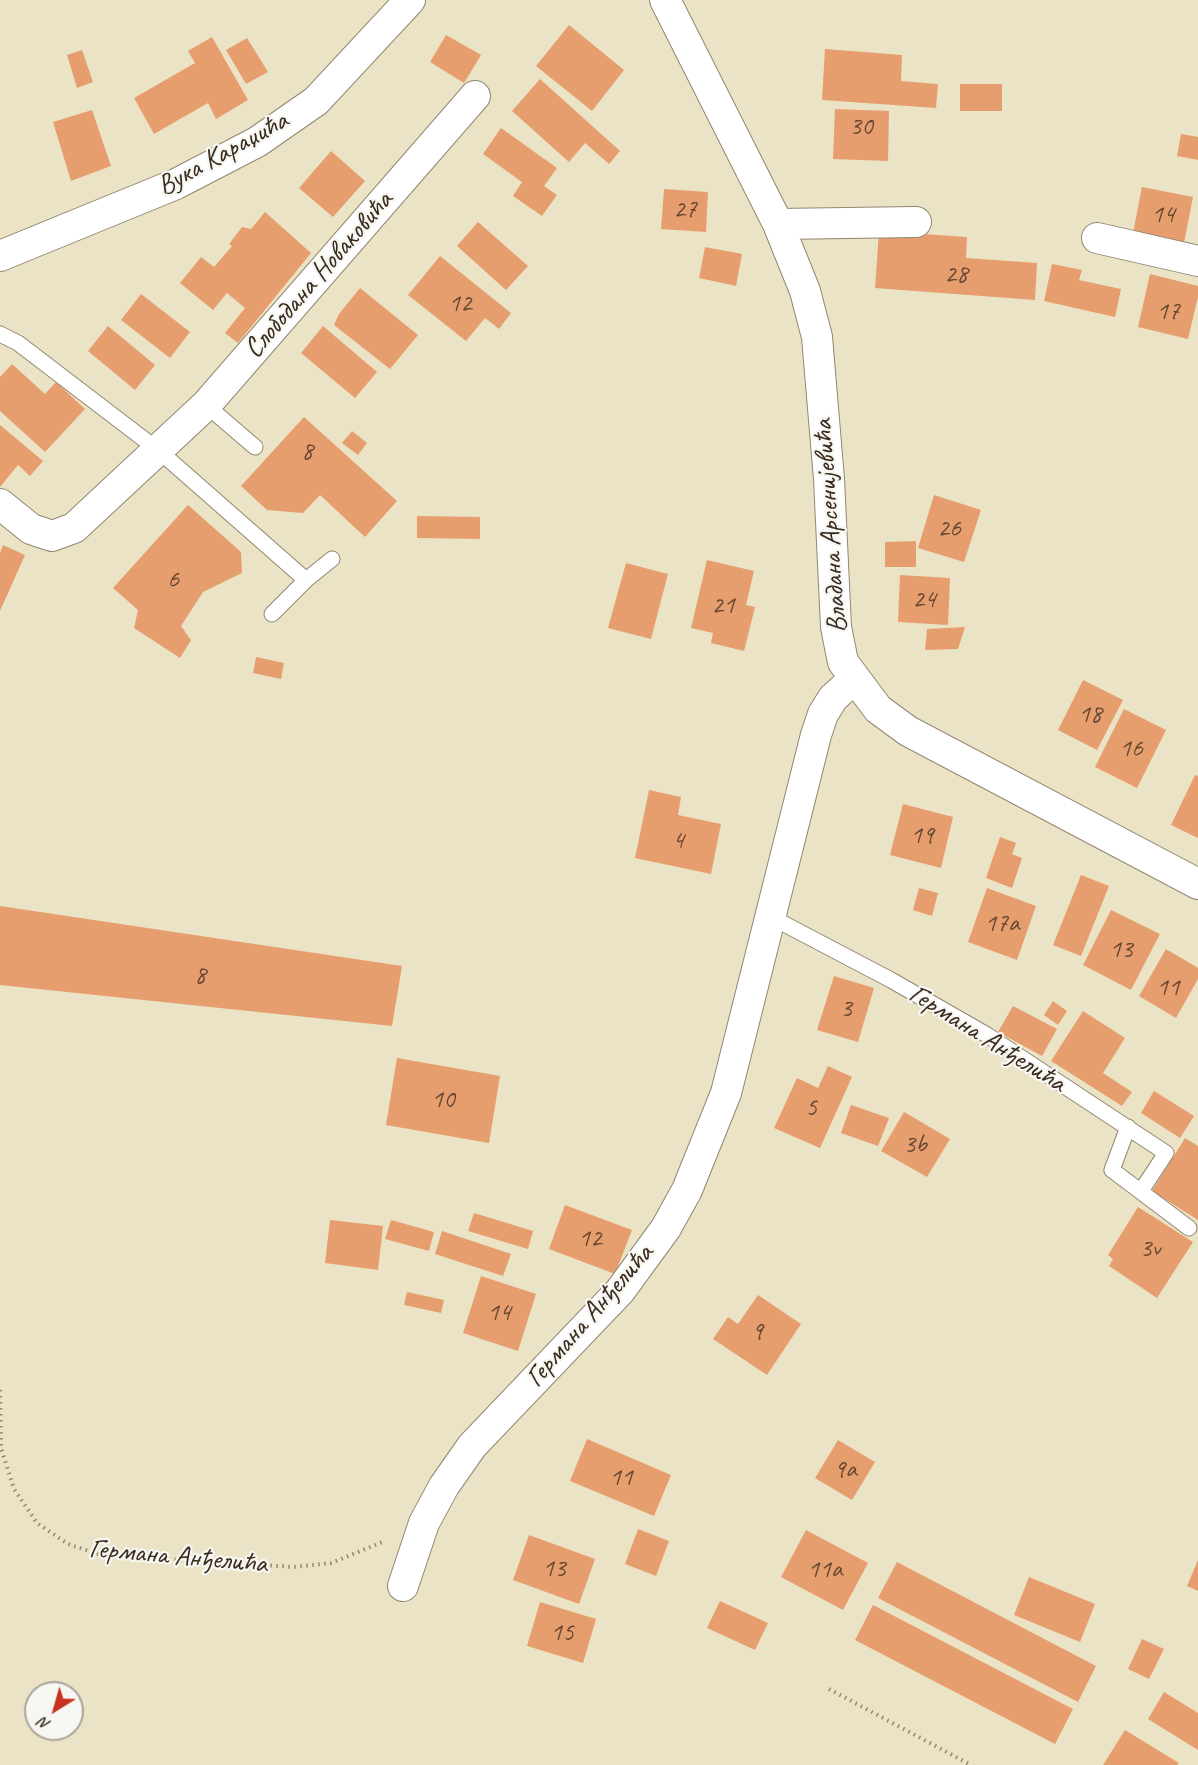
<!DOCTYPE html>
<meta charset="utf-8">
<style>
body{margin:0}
#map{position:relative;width:1198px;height:1765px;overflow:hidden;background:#ebe3c5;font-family:Caveat,sans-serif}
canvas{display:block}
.north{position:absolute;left:24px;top:1681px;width:60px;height:60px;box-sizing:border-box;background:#f6f6f2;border:2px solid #aba49d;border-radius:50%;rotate:217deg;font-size:16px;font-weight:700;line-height:24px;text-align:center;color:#3b2a1e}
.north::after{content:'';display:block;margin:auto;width:21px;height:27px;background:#c8321e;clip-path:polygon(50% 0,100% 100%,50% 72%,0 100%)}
</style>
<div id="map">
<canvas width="1198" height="1765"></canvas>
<div class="north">N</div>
</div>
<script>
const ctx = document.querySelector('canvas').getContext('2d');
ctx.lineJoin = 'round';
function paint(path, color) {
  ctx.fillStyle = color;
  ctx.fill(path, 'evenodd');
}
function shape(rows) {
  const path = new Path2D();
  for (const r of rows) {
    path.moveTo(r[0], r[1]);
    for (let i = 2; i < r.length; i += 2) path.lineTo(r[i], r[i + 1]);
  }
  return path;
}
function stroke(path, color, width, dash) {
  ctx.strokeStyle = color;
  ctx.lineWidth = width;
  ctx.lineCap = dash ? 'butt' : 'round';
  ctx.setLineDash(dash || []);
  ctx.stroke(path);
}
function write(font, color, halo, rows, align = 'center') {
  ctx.font = font + ' Caveat,sans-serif';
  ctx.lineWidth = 4.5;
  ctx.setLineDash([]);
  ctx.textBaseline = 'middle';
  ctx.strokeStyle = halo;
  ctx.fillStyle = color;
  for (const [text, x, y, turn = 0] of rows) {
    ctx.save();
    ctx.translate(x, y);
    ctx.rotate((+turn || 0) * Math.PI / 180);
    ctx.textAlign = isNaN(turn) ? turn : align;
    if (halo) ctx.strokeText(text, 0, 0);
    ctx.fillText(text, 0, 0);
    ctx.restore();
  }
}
paint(shape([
 [569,25,624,70,592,111,536,66],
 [446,35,481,55,464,83,430,62],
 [212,37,248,100,216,119,208,103,154,134,134,98,195,63,188,51],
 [247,38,268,72,246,84,226,50],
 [825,49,902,55,901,81,938,84,936,108,822,100],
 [82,50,93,82,77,88,67,55],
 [540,79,620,151,609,164,585,143,569,162,512,111],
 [960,84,1002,84,1002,111,960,111],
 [835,109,889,111,888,161,833,159],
 [92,110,111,166,71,181,53,122],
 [501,128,557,168,544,186,557,195,542,216,513,196,522,182,483,154],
 [1181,134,1198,137,1198,160,1177,156],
 [331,151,365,181,333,217,299,188],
 [1142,187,1193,197,1184,243,1133,233],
 [664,189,708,192,706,232,661,229],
 [265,212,311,253,238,343,225,333,245,308,227,293,213,310,180,283,201,257,214,267,232,246,229,244,242,227,251,229],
 [478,222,528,266,506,290,457,246],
 [879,231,967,237,966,258,1037,263,1035,300,875,288],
 [705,247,742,254,736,286,699,278],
 [440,256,511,313,499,329,485,318,466,341,408,295],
 [1052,264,1082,270,1079,280,1121,289,1115,317,1044,301],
 [1150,274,1198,286,1198,297,1188,339,1138,327],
 [360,288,418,335,390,369,334,325,339,314],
 [141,294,190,332,170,358,121,320],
 [108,326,155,365,135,390,88,351],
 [323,326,377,372,355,398,301,353],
 [12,364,45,394,56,382,85,409,45,452,0,411,0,377],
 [304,417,397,501,365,537,320,495,303,513,267,510,241,486],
 [0,425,43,461,30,476,18,465,0,487],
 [352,431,367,443,358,455,342,443],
 [934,495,981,510,964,562,918,548],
 [188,505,241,552,242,573,203,592,181,626,191,640,180,658,134,628,138,610,113,588],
 [417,516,480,517,480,539,417,538],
 [916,541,916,567,885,567,885,542],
 [3,545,25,555,0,611,0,553],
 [707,560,754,571,746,605,755,607,744,651,711,643,713,633,691,628],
 [626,563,668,574,651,639,608,628],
 [900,575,950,578,948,625,898,622],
 [965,627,958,649,925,650,927,629],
 [256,657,284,663,281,679,253,673],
 [1083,680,1123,700,1097,750,1058,730],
 [1124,709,1166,730,1137,788,1095,767],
 [1195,775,1198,776,1198,838,1171,825],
 [649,790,681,797,678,815,721,824,711,874,635,858],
 [903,804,953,817,941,868,890,855],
 [1000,837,1016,843,1012,854,1022,858,1012,888,986,878],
 [1081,875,1109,886,1081,956,1053,945],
 [919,888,938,893,932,916,913,910],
 [987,888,1036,906,1017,960,968,942],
 [0,906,402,966,392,1026,0,985],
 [1111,910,1160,934,1131,990,1083,965],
 [1166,949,1198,968,1198,979,1176,1018,1139,996],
 [834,976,874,988,858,1042,817,1030],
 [1053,1001,1067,1011,1058,1025,1044,1015],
 [1013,1006,1057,1029,1042,1056,998,1032],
 [1083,1011,1125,1038,1103,1073,1132,1092,1122,1106,1051,1061],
 [397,1058,500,1076,489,1143,386,1125],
 [828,1066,852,1077,820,1148,774,1128,797,1078,818,1088],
 [1154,1091,1194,1116,1180,1138,1141,1113],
 [851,1105,889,1118,878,1146,841,1133],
 [904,1112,950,1139,927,1177,881,1151],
 [1185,1138,1198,1146,1198,1220,1152,1191],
 [565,1205,632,1230,615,1274,549,1249],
 [1138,1207,1193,1242,1157,1298,1109,1266,1113,1259,1108,1255],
 [474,1213,533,1231,528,1249,468,1231],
 [330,1220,383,1226,378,1270,325,1263],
 [391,1220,434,1232,429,1251,385,1239],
 [442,1231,511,1254,503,1276,435,1254],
 [481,1276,536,1294,518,1351,463,1333],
 [407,1292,444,1300,441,1313,404,1305],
 [758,1295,801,1324,767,1375,713,1339,728,1317,738,1324],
 [587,1439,671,1475,654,1516,570,1481],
 [838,1440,875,1462,852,1500,815,1478],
 [638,1529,669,1541,656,1576,625,1564],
 [806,1530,868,1563,843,1610,781,1577],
 [529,1535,595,1559,579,1604,513,1580],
 [1198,1560,1198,1591,1187,1586],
 [897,1562,1096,1666,1078,1702,878,1598],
 [1029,1577,1095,1604,1080,1642,1014,1615],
 [720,1601,768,1623,755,1650,707,1628],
 [540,1602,596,1619,583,1663,527,1646],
 [873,1605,1073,1709,1055,1744,855,1640],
 [1142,1639,1164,1649,1149,1679,1128,1669],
 [1164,1692,1198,1713,1198,1750,1148,1719],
 [1125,1730,1179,1763,1177,1765,1103,1765]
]), '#e79e6e');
const lane = shape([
 [0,334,18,343,158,450,306,580],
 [206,405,255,447],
 [272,614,306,580,332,559],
 [771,917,891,980,987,1035,1166,1153,1141,1191],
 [1128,1127,1112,1170,1189,1228]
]);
const street = shape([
 [665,0,778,224,805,291,817,337,829,479,836,627,843,662,878,709,908,731,1198,884],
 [778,224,916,222],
 [1097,238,1198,261],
 [0,256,176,184,257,142,316,101,410,0],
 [0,504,31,529,52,536,74,528,206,405,475,96],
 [403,1586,424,1523,444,1486,472,1446,620,1291,666,1228,687,1190,726,1093,816,735,823,714,833,698,854,679]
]);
stroke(lane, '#938672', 17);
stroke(street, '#938672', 32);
stroke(shape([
 [0,1390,1,1448,14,1489,37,1523,68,1544,101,1555,294,1567,331,1563,385,1541],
 [829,1689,971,1765]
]), '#938672', 4, [1.5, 4.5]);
stroke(lane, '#fff', 15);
stroke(street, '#fff', 30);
write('26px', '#664732', null, [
 ["30",861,127],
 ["27",685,210],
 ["14",1163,215],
 ["28",956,275],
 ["12",460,304],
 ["17",1168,312],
 ["8",307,452],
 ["26",949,529],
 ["6",173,580],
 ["24",924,600],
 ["21",723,606],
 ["18",1090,715],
 ["16",1131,749],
 ["19",922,836],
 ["4",678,841],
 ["17a",1002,924],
 ["13",1121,950],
 ["8",200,976],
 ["11",1168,988],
 ["3",846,1009],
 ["10",443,1100],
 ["5",811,1108],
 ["3b",915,1145],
 ["12",590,1239],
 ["3v",1150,1249],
 ["14",499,1313],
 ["9",757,1332],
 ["9a",845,1470],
 ["11",621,1478],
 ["13",554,1569],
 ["11a",825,1570],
 ["15",562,1633]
]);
write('28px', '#3b2a1e', '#f6f6f2', [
 ["Вука Караџића",223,154,-29],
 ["Слободана Новаковића",319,275,-49],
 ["Владана Арсенијевића",831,526,-94],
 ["Германа Анђелића",987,1039,32],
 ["Германа Анђелића",590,1316,-49],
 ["Германа Анђелића",178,1557,5]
]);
</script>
